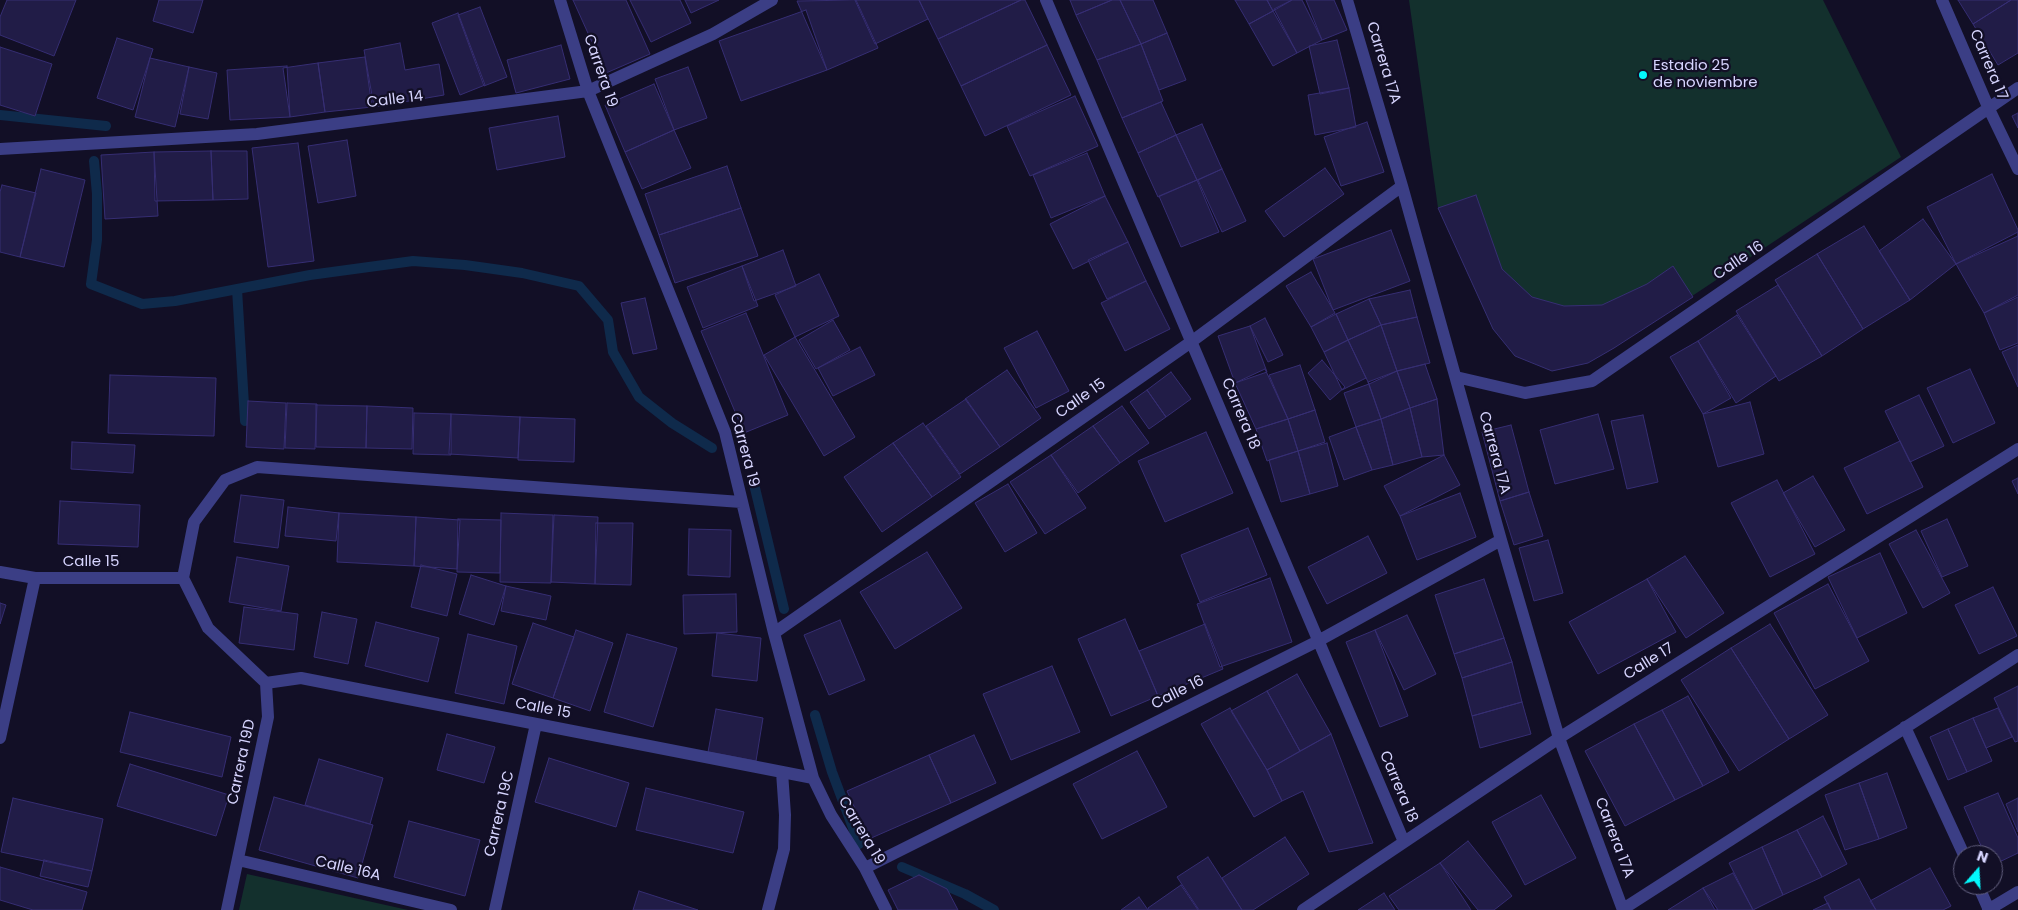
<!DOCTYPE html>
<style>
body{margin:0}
#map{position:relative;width:2018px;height:910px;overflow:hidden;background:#120f26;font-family:Poppins,sans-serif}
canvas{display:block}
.north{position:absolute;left:1953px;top:845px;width:50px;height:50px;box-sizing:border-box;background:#120f26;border:1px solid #615e7d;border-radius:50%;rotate:19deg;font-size:14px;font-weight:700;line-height:20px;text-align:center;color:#d7d5ff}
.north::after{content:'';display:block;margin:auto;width:18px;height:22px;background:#03f8fc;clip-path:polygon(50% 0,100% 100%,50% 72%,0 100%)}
</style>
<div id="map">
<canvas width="2018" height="910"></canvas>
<div class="north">N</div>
</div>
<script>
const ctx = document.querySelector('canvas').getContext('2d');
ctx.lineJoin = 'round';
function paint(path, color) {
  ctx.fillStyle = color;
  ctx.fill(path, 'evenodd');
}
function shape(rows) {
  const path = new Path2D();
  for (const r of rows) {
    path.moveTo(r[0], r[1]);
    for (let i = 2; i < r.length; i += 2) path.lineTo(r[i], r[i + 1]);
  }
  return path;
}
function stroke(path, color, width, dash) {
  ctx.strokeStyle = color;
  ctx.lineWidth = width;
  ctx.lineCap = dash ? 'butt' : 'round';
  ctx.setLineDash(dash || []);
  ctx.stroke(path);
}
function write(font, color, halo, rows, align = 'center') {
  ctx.font = font + ' Poppins,sans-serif';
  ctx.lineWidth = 4.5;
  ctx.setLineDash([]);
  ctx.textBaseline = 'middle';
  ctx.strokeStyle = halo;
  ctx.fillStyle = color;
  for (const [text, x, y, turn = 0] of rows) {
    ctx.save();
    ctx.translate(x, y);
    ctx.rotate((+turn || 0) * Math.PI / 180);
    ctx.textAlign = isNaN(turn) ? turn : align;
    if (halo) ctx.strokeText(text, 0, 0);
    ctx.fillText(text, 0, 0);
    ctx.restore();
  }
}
paint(shape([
 [1409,0,1823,0,1901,157,1614,348,1588,363,1552,371,1515,356,1493,329,1438,208],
 [247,874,408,910,239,910]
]), '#13302d');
stroke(shape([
 [0,115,106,126],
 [94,161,97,194,97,240,91,284,142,304,175,301,310,275,413,261,465,265,522,273,579,286,608,320,613,352,639,397,672,423,712,448],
 [237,289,245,421],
 [754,484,784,609],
 [815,715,832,772,859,844],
 [902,867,965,894,994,910]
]), '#0f2a4b', 10);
const building = shape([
 [7,0,76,0,54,56,0,35,0,17,7,0],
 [159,0,203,0,193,33,153,21,159,0],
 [573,0,626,0,650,54,606,73,573,0],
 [630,0,680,0,691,23,651,42,630,0],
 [685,0,719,0,691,13,685,0],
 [855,0,919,0,928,19,875,44,855,0],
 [856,0,878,48,827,70,797,1,856,0],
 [919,0,1021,0,938,39,919,0],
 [1021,0,1025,0,1047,45,961,86,938,39,1021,0],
 [1070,0,1112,0,1076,15,1070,0],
 [1112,0,1120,0,1141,44,1097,60,1076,15,1112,0],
 [1120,0,1153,0,1167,33,1141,44,1120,0],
 [1235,0,1267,0,1273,11,1249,24,1235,0],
 [1267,0,1292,0,1273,11,1267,0],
 [1292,0,1302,0,1322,40,1297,53,1274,9,1292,0],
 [1306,0,1334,0,1347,30,1322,40,1306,0],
 [1958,0,2011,0,1973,24,1958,0],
 [2011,0,2018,0,2018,53,1998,65,1973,24,2011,0],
 [480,7,507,77,484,86,458,15,480,7],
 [806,10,827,70,741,101,719,41,806,10],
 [1273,11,1297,53,1273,66,1249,24,1273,11],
 [458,13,485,85,460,95,432,23,458,13],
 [1167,33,1186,80,1159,90,1141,44,1167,33],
 [117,38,153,49,133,110,97,98,117,38],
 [1337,40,1349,88,1320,94,1309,46,1337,40],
 [400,43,405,70,439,64,444,95,374,107,364,50,400,43],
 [1141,44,1163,101,1122,118,1097,60,1141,44],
 [561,45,570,79,516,93,507,60,561,45],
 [1047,45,1071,95,985,136,961,86,1047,45],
 [0,47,52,64,35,116,0,105,0,47],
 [365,57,372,107,325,112,318,63,365,57],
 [150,58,189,67,175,127,135,117,150,58],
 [318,63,325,112,290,117,283,68,318,63],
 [287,66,290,117,230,120,227,70,287,66],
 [189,67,217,73,208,119,180,114,189,67],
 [688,67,707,118,674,130,655,79,688,67],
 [654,84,674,130,625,152,605,105,654,84],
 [1349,88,1356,127,1315,135,1308,95,1349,88],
 [1075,96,1098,146,1030,176,1007,126,1075,96],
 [1161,102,1176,135,1138,153,1122,118,1161,102],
 [2018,113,2018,128,2012,116,2018,113],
 [558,116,565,157,497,170,489,128,558,116],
 [1367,122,1384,172,1341,186,1324,137,1367,122],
 [1202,124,1222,169,1197,180,1176,135,1202,124],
 [674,130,691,168,642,189,625,152,674,130],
 [1176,135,1197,180,1158,197,1138,153,1176,135],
 [347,140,356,196,318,203,308,146,347,140],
 [298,143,314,261,268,267,252,148,298,143],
 [211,151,247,151,248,199,213,200,211,151],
 [211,151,213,200,155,201,154,152,211,151],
 [154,152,158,216,105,219,101,155,154,152],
 [1087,153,1105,196,1051,218,1033,175,1087,153],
 [727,166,741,208,659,235,645,194,727,166],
 [1325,168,1344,194,1284,237,1265,211,1325,168],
 [41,169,85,180,64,267,20,257,41,169],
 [1222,169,1246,221,1222,232,1198,180,1222,169],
 [1992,174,2018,230,2018,236,1956,264,1927,207,1992,174],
 [1197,180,1219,232,1181,247,1159,196,1197,180],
 [2,185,36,193,20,257,0,252,0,192,2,185],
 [1476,195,1502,269,1532,297,1564,306,1602,305,1647,284,1673,266,1693,297,1614,348,1588,363,1552,371,1515,356,1493,329,1438,208,1476,195],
 [1105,196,1128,242,1073,269,1050,224,1105,196],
 [741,208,758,256,675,283,659,235,741,208],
 [1923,219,1956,264,1910,300,1879,251,1923,219],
 [1864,226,1910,300,1863,329,1817,254,1864,226],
 [1391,230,1410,281,1333,310,1313,259,1391,230],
 [2018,232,2018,295,1984,313,1956,264,2018,232],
 [1128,242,1146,281,1107,299,1088,260,1128,242],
 [783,250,796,286,754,301,742,266,783,250],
 [1817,254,1863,329,1822,356,1775,280,1817,254],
 [742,266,758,306,703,328,687,287,742,266],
 [1311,272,1335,313,1311,327,1286,286,1311,272],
 [819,274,839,316,795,337,775,295,819,274],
 [1146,281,1170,329,1125,351,1101,303,1146,281],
 [1778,285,1822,356,1779,381,1736,311,1778,285],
 [1410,290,1417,317,1381,325,1369,299,1410,290],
 [2018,297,2018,343,2000,350,1984,313,2018,297],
 [645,298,657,349,633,354,621,303,645,298],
 [1369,299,1381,325,1348,340,1336,314,1369,299],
 [746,313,788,415,744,433,701,331,746,313],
 [1336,314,1348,340,1324,352,1311,327,1336,314],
 [1737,315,1776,376,1736,403,1698,341,1737,315],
 [1417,317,1430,363,1397,371,1381,325,1417,317],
 [1265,318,1283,355,1268,362,1250,326,1265,318],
 [833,320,850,350,816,369,799,340,833,320],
 [1381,325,1397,371,1369,384,1348,340,1381,325],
 [1250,326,1267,372,1235,383,1218,336,1250,326],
 [1037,331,1069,391,1036,408,1004,348,1037,331],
 [795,337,855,437,824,456,764,355,795,337],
 [1348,340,1366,378,1342,390,1324,352,1348,340],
 [1698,341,1731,398,1703,414,1670,357,1698,341],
 [2018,345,2018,387,2002,352,2018,345],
 [860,347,875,375,833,396,818,368,860,347],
 [1322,360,1345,387,1330,400,1308,373,1322,360],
 [1425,364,1437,399,1410,408,1397,371,1425,364],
 [1300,365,1315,410,1288,419,1269,375,1300,365],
 [1265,369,1288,419,1256,429,1235,383,1265,369],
 [1970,369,1995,423,1953,443,1927,388,1970,369],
 [1007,370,1041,418,1000,447,965,399,1007,370],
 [1397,371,1410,408,1381,419,1368,382,1397,371],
 [1171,372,1191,399,1166,417,1147,390,1171,372],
 [110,375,216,378,214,436,108,433,110,375],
 [1369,384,1381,419,1356,427,1344,393,1369,384],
 [1147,390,1166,417,1149,429,1130,402,1147,390],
 [1919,395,1944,446,1910,462,1885,411,1919,395],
 [966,399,1000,447,960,474,926,426,966,399],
 [1437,399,1444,455,1422,457,1410,408,1437,399],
 [248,401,286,403,284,449,246,447,248,401],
 [1750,402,1764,454,1718,467,1703,414,1750,402],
 [287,403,317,404,315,449,285,448,287,403],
 [316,405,367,406,366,448,316,447,316,405],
 [367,406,413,408,412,449,366,448,367,406],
 [1122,406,1149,443,1120,463,1093,426,1122,406],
 [1410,408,1422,457,1393,465,1381,419,1410,408],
 [1315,410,1325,442,1298,451,1288,419,1315,410],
 [414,413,451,414,451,455,413,454,414,413],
 [451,414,520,417,518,458,449,454,451,414],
 [1598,414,1614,469,1555,484,1540,430,1598,414],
 [1643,415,1658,482,1627,489,1611,421,1643,415],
 [520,417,575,419,574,462,518,460,520,417],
 [1288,419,1298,451,1267,461,1256,429,1288,419],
 [1381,419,1393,465,1372,470,1356,427,1381,419],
 [923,423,961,477,932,497,893,443,923,423],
 [1511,425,1529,492,1500,501,1482,432,1511,425],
 [1093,426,1120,463,1078,493,1051,455,1093,426],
 [1356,427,1372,470,1344,480,1329,437,1356,427],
 [1206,432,1233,493,1165,522,1138,461,1206,432],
 [1900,441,1923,487,1867,514,1844,468,1900,441],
 [72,442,135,445,133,473,71,469,72,442],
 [893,443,932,497,882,532,844,477,893,443],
 [1327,443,1338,486,1310,494,1298,451,1327,443],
 [1298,451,1310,494,1281,502,1269,460,1298,451],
 [1051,455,1086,508,1045,534,1010,482,1051,455],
 [1444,455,1460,485,1400,516,1384,486,1444,455],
 [1813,476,1845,530,1815,547,1783,493,1813,476],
 [2018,478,2018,494,2012,481,2018,478],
 [1777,480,1815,554,1770,577,1731,503,1777,480],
 [1008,484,1037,533,1005,552,975,503,1008,484],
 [1529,492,1543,536,1514,545,1500,501,1529,492],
 [1460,493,1476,537,1417,560,1400,516,1460,493],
 [241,495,284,500,278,548,234,542,241,495],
 [60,501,140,505,138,547,58,544,60,501],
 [288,507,339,513,336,541,285,536,288,507],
 [339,513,416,517,414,566,337,562,339,513],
 [501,513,553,515,551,583,500,582,501,513],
 [554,515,598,517,595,584,551,582,554,515],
 [416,517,460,520,457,569,414,566,416,517],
 [458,519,501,520,500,573,457,572,458,519],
 [1947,519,1968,566,1942,577,1921,531,1947,519],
 [596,523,633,523,631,585,595,584,596,523],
 [1248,528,1267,575,1200,602,1181,555,1248,528],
 [689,529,731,530,730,577,688,575,689,529],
 [1916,530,1950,593,1923,608,1889,544,1916,530],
 [1368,536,1387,573,1327,604,1308,567,1368,536],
 [1548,540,1563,593,1534,601,1519,548,1548,540],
 [927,552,962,608,895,649,860,592,927,552],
 [1880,553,1907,613,1857,638,1828,577,1880,553],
 [1685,556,1724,613,1686,638,1647,579,1685,556],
 [237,557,289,566,281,611,229,602,237,557],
 [421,565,457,574,447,616,411,607,421,565],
 [471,575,506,586,494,625,459,614,471,575],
 [1270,578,1292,642,1220,667,1197,604,1270,578],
 [1484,579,1504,638,1454,654,1435,595,1484,579],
 [1647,579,1676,632,1598,674,1569,622,1647,579],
 [1828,584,1869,661,1815,689,1774,613,1828,584],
 [506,586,551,596,546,620,501,611,506,586],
 [1993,587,2017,636,1979,654,1955,605,1993,587],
 [736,594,737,632,684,634,683,595,736,594],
 [0,603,6,605,0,624,0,603],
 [244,607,298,614,294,650,239,643,244,607],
 [322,612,357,619,348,664,314,657,322,612],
 [1407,615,1436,674,1404,690,1375,630,1407,615],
 [1125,619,1158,696,1111,716,1078,639,1125,619],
 [840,620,865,680,829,695,804,635,840,620],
 [376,622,439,638,428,682,365,666,376,622],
 [533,623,574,637,553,698,512,684,533,623],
 [1205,624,1223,669,1158,696,1139,651,1205,624],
 [1770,624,1828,715,1789,739,1731,648,1770,624],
 [576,630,613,643,590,711,553,698,576,630],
 [1375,630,1408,716,1380,727,1346,642,1375,630],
 [717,633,761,638,757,681,712,676,717,633],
 [468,634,517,646,504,704,455,693,468,634],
 [627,634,677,648,653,727,604,712,627,634],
 [1504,638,1512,662,1462,678,1454,654,1504,638],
 [1731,648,1789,739,1739,771,1681,680,1731,648],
 [1512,662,1522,702,1472,716,1462,678,1512,662],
 [1052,666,1080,732,1011,760,983,694,1052,666],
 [1297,674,1331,734,1300,751,1267,691,1297,674],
 [2018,686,2018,741,2015,742,1994,698,2018,686],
 [1267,691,1300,751,1267,770,1231,711,1267,691],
 [1688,696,1729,772,1703,786,1662,710,1688,696],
 [1522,702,1531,734,1480,748,1472,716,1522,702],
 [1230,708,1267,770,1282,801,1254,817,1201,724,1230,708],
 [1998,708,2012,737,1986,748,1973,718,1998,708],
 [716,709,763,718,756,761,708,752,716,709],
 [1662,710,1703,786,1675,800,1634,724,1662,710],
 [130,712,231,737,222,777,120,752,130,712],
 [1973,718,1992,761,1967,772,1948,729,1973,718],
 [1634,724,1675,800,1625,826,1585,751,1634,724],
 [1948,729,1967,772,1948,780,1930,737,1948,729],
 [447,734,495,747,484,783,437,770,447,734],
 [1331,734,1373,843,1329,852,1303,791,1282,801,1267,770,1331,734],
 [974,735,996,783,951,803,929,755,974,735],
 [1137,751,1167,807,1102,839,1073,784,1137,751],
 [929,755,951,803,869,839,847,791,929,755],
 [549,758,629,783,616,827,535,802,549,758],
 [319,759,383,778,370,824,305,805,319,759],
 [130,764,229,795,216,836,117,806,130,764],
 [1887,773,1907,828,1879,839,1859,783,1887,773],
 [1859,783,1879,839,1845,850,1825,795,1859,783],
 [646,788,744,812,733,853,636,830,646,788],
 [1998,793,2018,838,2018,853,1993,865,1993,855,1985,855,1964,807,1998,793],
 [1541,795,1576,858,1525,885,1492,822,1541,795],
 [274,797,373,825,358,878,259,850,274,797],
 [13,798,103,819,92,871,1,852,13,798],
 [2018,798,2018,832,2006,804,2018,798],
 [1823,816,1847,864,1822,877,1797,830,1823,816],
 [409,821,480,840,465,896,394,877,409,821],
 [1797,830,1822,877,1783,895,1762,847,1797,830],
 [1285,837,1309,874,1253,910,1242,910,1222,878,1285,837],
 [1468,841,1512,896,1494,910,1478,910,1440,863,1468,841],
 [1762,847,1783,895,1753,910,1729,863,1762,847],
 [1208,857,1242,910,1199,910,1177,877,1208,857],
 [44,860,92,871,88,887,40,876,44,860],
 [1440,863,1471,910,1399,910,1389,896,1440,863],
 [0,867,87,892,82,910,33,910,0,900,0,867],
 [1930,868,1951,906,1943,910,1876,910,1870,901,1930,868],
 [1733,873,1753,910,1715,910,1703,888,1733,873],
 [919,875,947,889,958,910,898,910,888,890,919,875],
 [1859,879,1876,910,1831,910,1824,897,1859,879],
 [1181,885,1198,910,1149,910,1148,908,1181,885],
 [1703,888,1718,910,1668,910,1703,888],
 [639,891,698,910,633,910,639,891],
 [1384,893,1395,910,1358,910,1384,893],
 [1139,897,1148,910,1121,910,1139,897],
 [1828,903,1831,910,1813,910,1828,903]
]);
paint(building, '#211c47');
stroke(building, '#362e73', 1);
stroke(shape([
 [560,0,588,91,725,432,774,633,813,778,831,815,865,868,886,910],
 [1046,0,1404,842],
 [1347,0,1402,186,1501,540,1559,738,1623,910],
 [1942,0,1989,109,2018,169],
 [0,149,257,134,588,91,713,34,772,0],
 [1456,377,1525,393,1592,381,2018,88],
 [0,572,35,578,183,578],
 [774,633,1191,342,1402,186],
 [266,683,301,678,813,778],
 [1905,727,1964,855],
 [0,738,35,578],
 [238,860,451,910],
 [865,868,1318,641,1501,540],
 [1978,885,1989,910],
 [1623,909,2018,655],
 [227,910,268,717,266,683,208,628,183,578,194,522,225,480,257,467,741,502],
 [495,910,536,724],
 [768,910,784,849,785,815,782,772],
 [1303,910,1559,738,2018,449],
 [1988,910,2018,892]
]), '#3b3e85', 12);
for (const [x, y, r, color] of [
 [1643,75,5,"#03f8fc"]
]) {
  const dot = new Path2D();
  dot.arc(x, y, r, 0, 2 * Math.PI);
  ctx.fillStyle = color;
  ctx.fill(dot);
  stroke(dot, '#120f26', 2);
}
write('15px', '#d7d5ff', '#120f26', [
 ["Carrera 17A",1383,63,73],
 ["Carrera 17",1988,65,67],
 ["Carrera 19",600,71,71],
 ["Calle 14",395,100,-7],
 ["Calle 16",1739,261,-34],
 ["Calle 15",1081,399,-35],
 ["Carrera 18",1240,414,67],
 ["Carrera 19",744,450,75],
 ["Carrera 17A",1494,453,75],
 ["Calle 15",91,562],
 ["Calle 17",1649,662,-32],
 ["Calle 16",1178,693,-27],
 ["Calle 15",543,709,11],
 ["Carrera 19D",242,762,-78],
 ["Carrera 18",1398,787,67],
 ["Carrera 19C",500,814,-77],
 ["Carrera 19",861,831,59],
 ["Carrera 17A",1614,838,69],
 ["Calle 16A",348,869,13]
]);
write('15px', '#d7d5ff', '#120f26', [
 ["Estadio 25",1653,66],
 ["de noviembre",1653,83]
], 'left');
</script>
